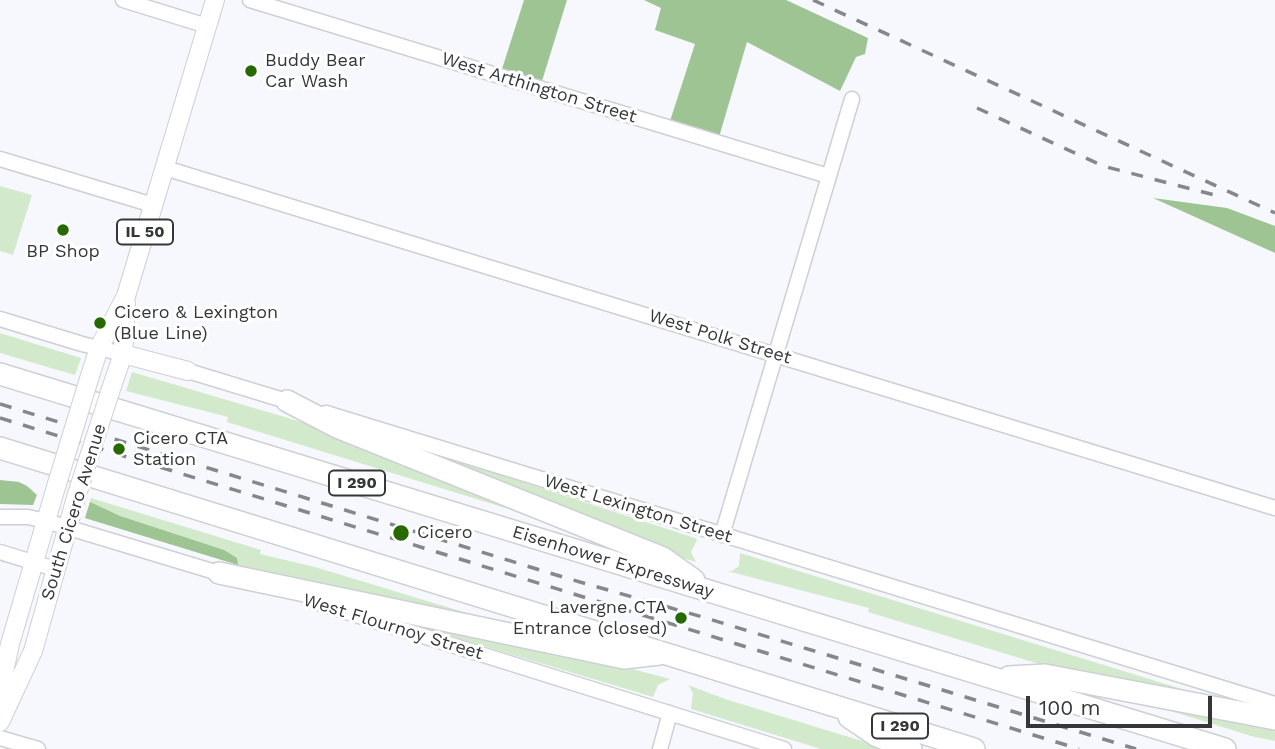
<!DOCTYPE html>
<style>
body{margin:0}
#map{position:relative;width:1275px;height:749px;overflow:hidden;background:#f6f8fe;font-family:"Work Sans",sans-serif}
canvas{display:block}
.scale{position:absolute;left:1026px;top:696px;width:186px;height:32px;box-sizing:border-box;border:4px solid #353638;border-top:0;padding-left:9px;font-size:21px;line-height:24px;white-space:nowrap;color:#353638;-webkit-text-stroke:5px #fff;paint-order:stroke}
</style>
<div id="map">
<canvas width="1275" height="749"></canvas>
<div class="scale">100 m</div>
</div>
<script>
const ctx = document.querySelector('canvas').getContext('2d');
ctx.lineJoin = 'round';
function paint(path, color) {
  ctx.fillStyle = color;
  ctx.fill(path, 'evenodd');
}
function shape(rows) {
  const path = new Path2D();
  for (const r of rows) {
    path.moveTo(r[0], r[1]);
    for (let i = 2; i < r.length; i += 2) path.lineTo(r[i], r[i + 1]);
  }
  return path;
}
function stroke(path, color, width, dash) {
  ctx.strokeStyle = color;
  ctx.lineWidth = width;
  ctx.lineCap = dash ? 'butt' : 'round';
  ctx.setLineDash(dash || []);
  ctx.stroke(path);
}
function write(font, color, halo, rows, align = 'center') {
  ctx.font = font + ' "Work Sans",sans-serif';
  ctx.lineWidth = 6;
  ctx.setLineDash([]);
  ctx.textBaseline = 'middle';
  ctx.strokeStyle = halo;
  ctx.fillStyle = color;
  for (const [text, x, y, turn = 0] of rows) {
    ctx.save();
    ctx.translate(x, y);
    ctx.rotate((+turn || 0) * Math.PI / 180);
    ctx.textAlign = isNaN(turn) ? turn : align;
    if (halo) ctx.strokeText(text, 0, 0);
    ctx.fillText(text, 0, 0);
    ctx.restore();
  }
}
paint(shape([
 [0,186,32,195,13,255,0,251],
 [0,333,81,358,75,375,0,353],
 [132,372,305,423,513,505,512,510,227,422,228,417,126,391],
 [405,444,695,538,697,540,691,552,696,562,672,555],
 [91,498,261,550,260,554,315,567,470,614,469,618,256,570,189,550,85,518],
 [740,553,1224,702,1059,670,868,612,869,608,727,571,732,571,739,566],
 [367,611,621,666,670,679,658,685,653,697],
 [688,685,725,699,888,749,821,749,691,709,693,693],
 [1126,697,1275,729,1275,741,1251,736]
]), '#d2eacb');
paint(shape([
 [524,0,567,0,542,81,502,69],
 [644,0,786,0,868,38,865,54,856,57,840,91,747,42,719,137,670,121,695,44,655,30,661,8],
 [1153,198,1227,208,1275,226,1275,253],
 [0,480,19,482,27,486,37,495,33,505,0,504],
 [90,502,120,516,224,550,237,558,238,565,85,518]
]), '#9ec493');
const minor = shape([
 [123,0,207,26],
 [250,0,828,176],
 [0,159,153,205],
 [165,168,1275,508],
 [0,319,82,344,123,354],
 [188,371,293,403],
 [326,413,1275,704],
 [0,517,28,517,46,521,225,575],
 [722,535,852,99],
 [0,552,55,569],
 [311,601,784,749],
 [0,738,38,749],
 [660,749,670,713]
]);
const major = shape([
 [123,354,188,371],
 [89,379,99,348,126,296,215,0],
 [112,386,123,354,126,303],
 [0,691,10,644,56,487],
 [0,722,33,651,77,494]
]);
const highway = shape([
 [0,374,1225,749],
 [287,401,337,427,663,558,694,580],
 [0,448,974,749],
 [219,573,624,658,659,654],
 [1009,677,1045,675,1275,719],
 [849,717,877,736,911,749]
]);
stroke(minor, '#cdd0d5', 17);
stroke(major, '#cdd0d5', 20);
stroke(highway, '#cdd0d5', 24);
stroke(minor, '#fff', 14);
stroke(major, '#fff', 18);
stroke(highway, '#fff', 21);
stroke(shape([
 [813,0,1275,213],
 [977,108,1103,166,1222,197],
 [0,404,566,578,706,618,1136,749],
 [0,418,1079,749]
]), '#85878b', 3.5, [12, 12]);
const majorBridge = shape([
 [56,487,89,379],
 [77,494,112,386]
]);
stroke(majorBridge, '#cdd0d5', 20, []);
stroke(majorBridge, '#fff', 18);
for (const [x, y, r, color] of [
 [251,71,7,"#256900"],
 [63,230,7,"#256900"],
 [100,323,7,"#256900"],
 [119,449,7,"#256900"],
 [401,533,9,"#256900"],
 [681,618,7,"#256900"]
]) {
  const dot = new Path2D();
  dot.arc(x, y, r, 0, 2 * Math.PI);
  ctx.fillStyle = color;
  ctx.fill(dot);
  stroke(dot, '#fff', 2.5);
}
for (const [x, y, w] of [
 [145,232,56],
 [357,483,56],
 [900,726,56]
]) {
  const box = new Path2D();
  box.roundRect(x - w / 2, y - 12.5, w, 25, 5);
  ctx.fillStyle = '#fff';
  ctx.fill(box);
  stroke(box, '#353638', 2);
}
write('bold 16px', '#353638', null, [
 ["IL 50",145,232],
 ["I 290",357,483],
 ["I 290",900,726]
]);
write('18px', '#353638', '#fff', [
 ["Buddy Bear",265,61],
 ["Car Wash",265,82],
 ["BP Shop",63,252,"center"],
 ["Cicero & Lexington",114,313],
 ["(Blue Line)",114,334],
 ["Cicero CTA",133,439],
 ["Station",133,460],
 ["Cicero",417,533],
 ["Lavergne CTA",667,608,"right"],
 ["Entrance (closed)",667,629,"right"]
], 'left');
write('18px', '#353638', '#fff', [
 ["West Arthington Street",539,88,17],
 ["West Polk Street",720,337,17],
 ["West Lexington Street",638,509,17],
 ["South Cicero Avenue",74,512,-73],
 ["Eisenhower Expressway",613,562,17],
 ["West Flournoy Street",393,627,17]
]);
</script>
